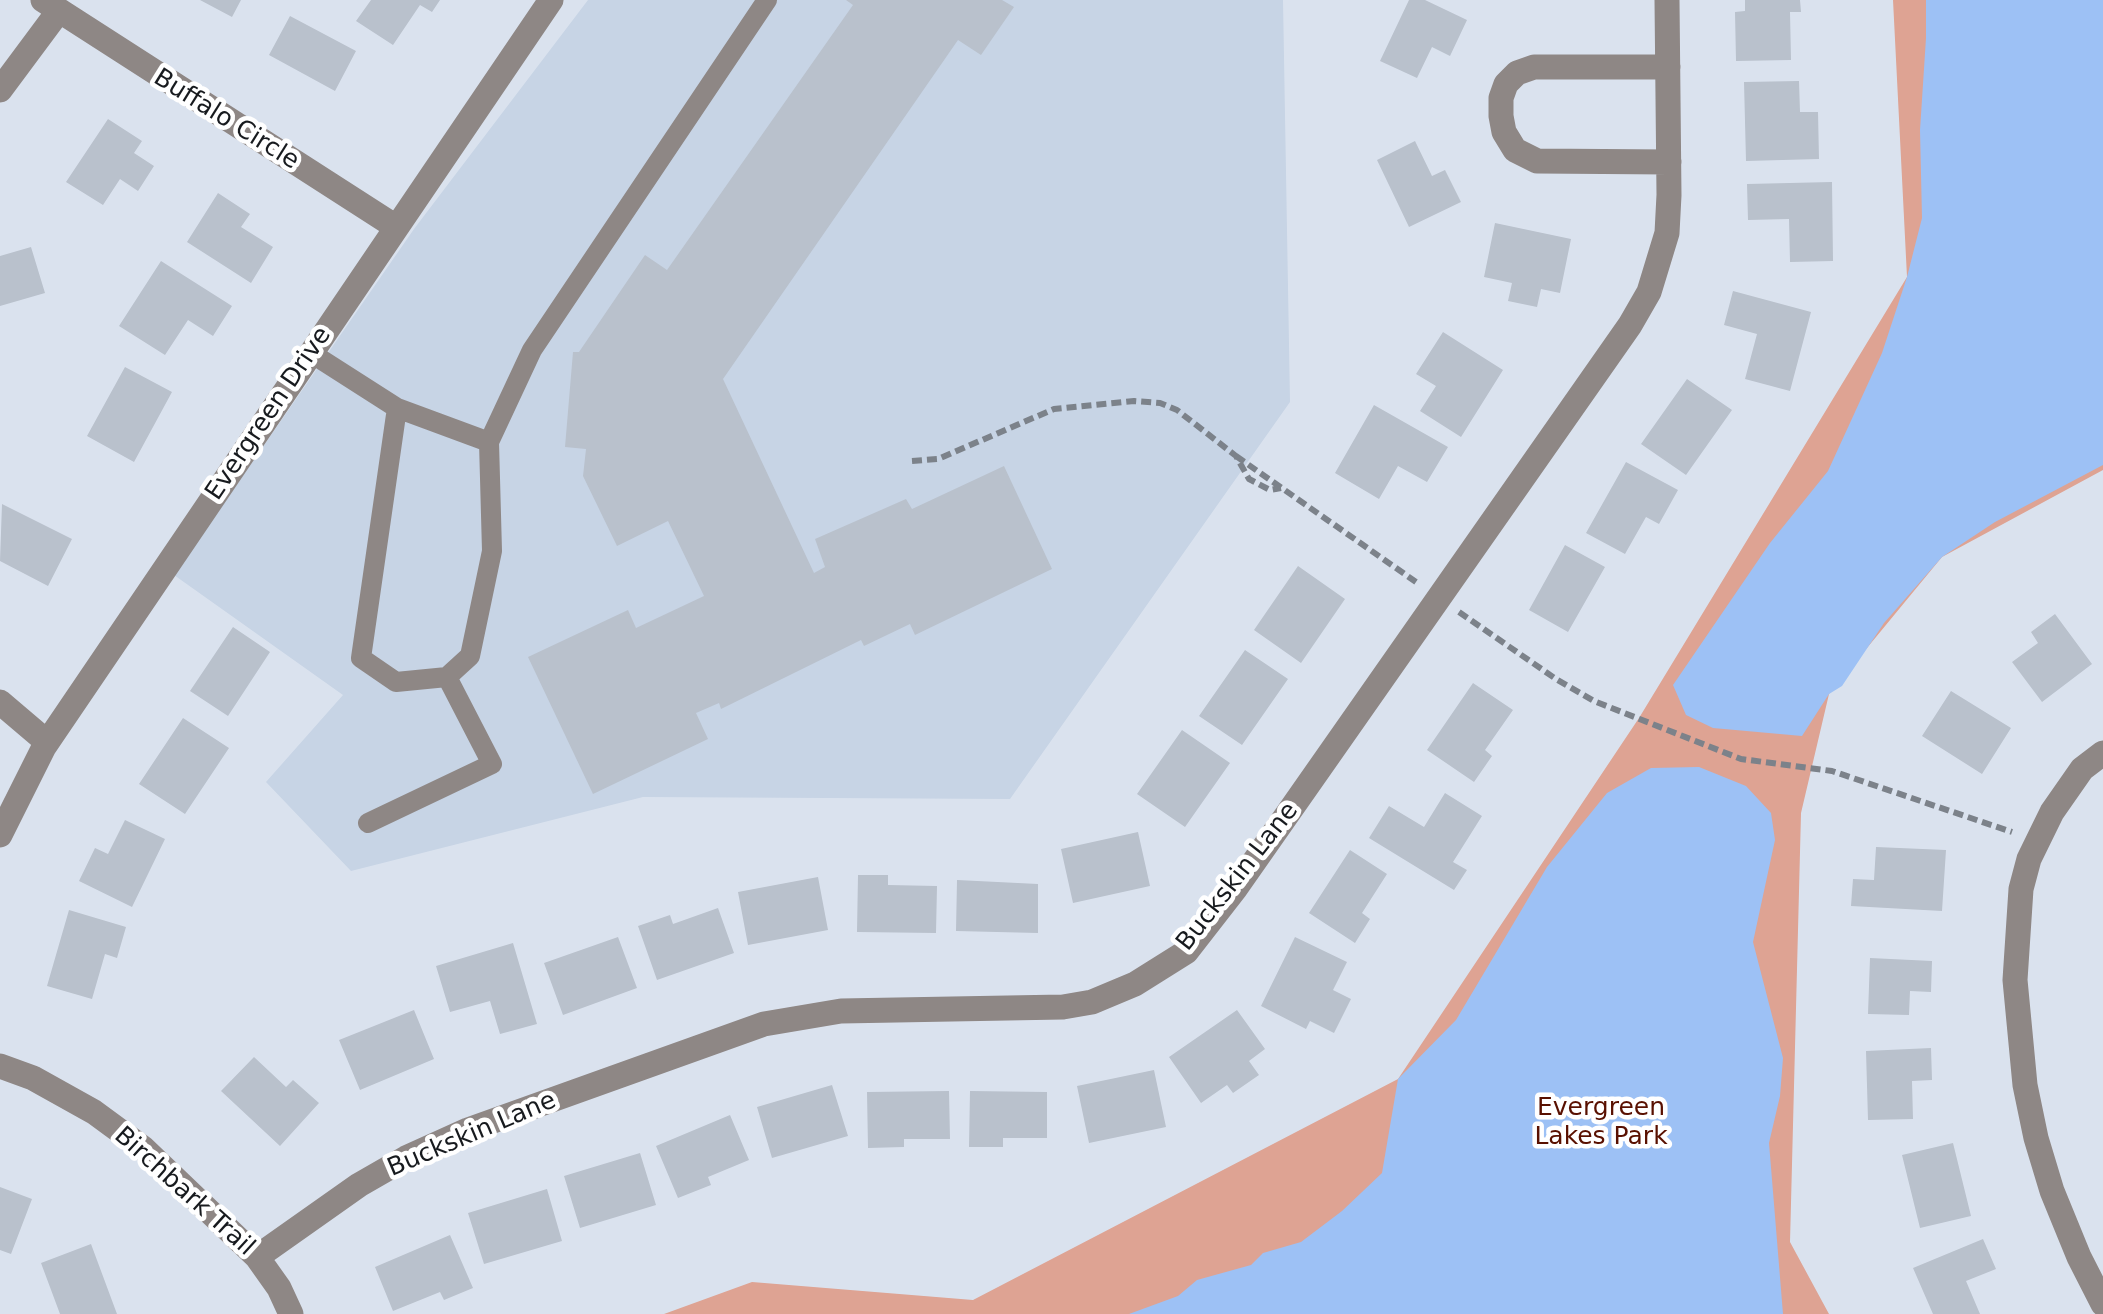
<!DOCTYPE html>
<style>
body{margin:0}
canvas{display:block;background:#dae2ee}
</style>
<canvas width="2103" height="1314"></canvas>
<script>
const ctx = document.querySelector('canvas').getContext('2d');
ctx.lineJoin = 'round';
function paint(path, color) {
  ctx.fillStyle = color;
  ctx.fill(path, 'evenodd');
}
function shape(rows) {
  const path = new Path2D();
  for (const r of rows) {
    path.moveTo(r[0], r[1]);
    for (let i = 2; i < r.length; i += 2) path.lineTo(r[i], r[i + 1]);
  }
  return path;
}
function stroke(path, color, width, dash) {
  ctx.strokeStyle = color;
  ctx.lineWidth = width;
  ctx.lineCap = dash ? 'butt' : 'round';
  ctx.setLineDash(dash || []);
  ctx.stroke(path);
}
function write(font, color, halo, rows, align = 'center') {
  ctx.font = font + ' "DejaVu Sans",sans-serif';
  ctx.lineWidth = 9;
  ctx.setLineDash([]);
  ctx.textBaseline = 'middle';
  ctx.strokeStyle = halo;
  ctx.fillStyle = color;
  for (const [text, x, y, turn = 0] of rows) {
    ctx.save();
    ctx.translate(x, y);
    ctx.rotate((+turn || 0) * Math.PI / 180);
    ctx.textAlign = isNaN(turn) ? turn : align;
    if (halo) ctx.strokeText(text, 0, 0);
    ctx.fillText(text, 0, 0);
    ctx.restore();
  }
}
paint(shape([
 [588,0,1283,0,1290,402,1010,799,643,797,351,871,266,782,343,695,174,575,414,229]
]), '#c7d4e5');
paint(shape([
 [1893,0,2103,0,2103,470,1942,557,1829,694,1801,813,1790,1242,1829,1314,664,1314,752,1282,973,1300,1398,1079,1639,718,1907,277]
]), '#dea393');
paint(shape([
 [1926,0,2103,0,2103,465,1995,522,1942,557,1884,623,1842,686,1829,694,1802,736,1713,728,1686,715,1673,685,1770,543,1828,471,1882,353,1907,277,1922,218,1920,130,1926,38],
 [1699,767,1746,786,1771,813,1775,840,1753,942,1783,1058,1780,1096,1769,1143,1783,1314,1129,1314,1178,1296,1197,1280,1251,1265,1263,1253,1301,1242,1342,1211,1382,1173,1398,1079,1456,1020,1547,867,1607,793,1651,768]
]), '#9dc1f5');
paint(shape([
 [200,0,241,0,232,17],
 [371,0,440,0,432,12,420,5,393,45,356,21],
 [846,0,1002,0,1014,7,981,55,958,40,723,379,814,573,825,567,815,539,906,499,912,509,1004,466,1052,569,915,635,910,624,864,646,861,640,721,709,719,703,696,713,708,739,593,794,528,657,628,610,636,628,704,596,668,521,617,546,583,476,586,449,565,447,573,352,579,352,645,255,667,270,853,5],
 [1409,0,1425,0,1467,20,1450,56,1432,47,1417,78,1380,61],
 [1745,0,1800,0,1801,12,1790,12,1791,60,1736,61,1735,12,1745,11],
 [290,16,356,51,335,91,269,55],
 [1799,81,1800,112,1818,112,1819,159,1746,161,1744,82],
 [108,119,142,141,134,153,154,166,138,191,120,179,103,205,66,182],
 [1415,141,1432,176,1445,170,1461,202,1409,227,1377,160],
 [1832,182,1833,261,1790,262,1789,219,1748,220,1747,184],
 [218,193,250,214,241,227,273,247,251,283,187,242],
 [1495,223,1571,239,1560,293,1541,289,1537,307,1508,301,1512,283,1484,277],
 [31,247,45,293,0,306,0,256],
 [161,261,232,306,213,336,188,320,165,355,119,326],
 [1733,291,1811,312,1790,391,1745,379,1757,334,1724,325],
 [1443,332,1503,370,1461,437,1420,411,1436,386,1416,374],
 [125,367,172,392,134,462,87,436],
 [1687,379,1732,410,1686,475,1641,444],
 [1374,405,1448,447,1427,482,1398,466,1379,499,1335,473],
 [1626,462,1678,490,1659,524,1646,517,1625,554,1586,533],
 [2,504,72,539,48,586,0,561],
 [1565,545,1605,567,1568,632,1529,610],
 [1298,566,1345,599,1301,663,1254,630],
 [2055,614,2092,664,2042,702,2012,662,2038,643,2031,632],
 [233,627,270,652,228,716,190,691],
 [1245,650,1288,679,1242,745,1199,716],
 [1473,683,1513,710,1485,750,1492,756,1474,782,1427,750],
 [1951,691,2011,728,1982,774,1922,736],
 [183,718,229,748,185,814,139,784],
 [1182,730,1230,763,1185,827,1137,794],
 [1445,793,1482,816,1453,862,1467,870,1454,890,1369,838,1389,806,1424,827],
 [125,820,165,839,132,907,79,881,95,848,108,854],
 [1138,832,1150,886,1073,903,1061,849],
 [1876,847,1946,850,1942,911,1851,906,1853,879,1874,880],
 [1350,850,1387,874,1362,913,1370,919,1355,943,1309,913],
 [858,875,888,875,888,885,937,886,936,933,857,932],
 [818,877,828,930,748,945,738,892],
 [957,880,1038,884,1038,933,956,931],
 [718,908,734,953,657,980,638,926,670,915,673,924],
 [69,910,126,927,117,958,105,954,92,999,47,986],
 [618,937,637,988,563,1015,544,963],
 [1295,937,1347,962,1333,990,1351,999,1334,1033,1310,1021,1306,1029,1261,1006],
 [513,943,537,1024,500,1034,490,1001,450,1012,436,966],
 [1870,958,1932,961,1931,992,1910,991,1909,1015,1868,1014],
 [414,1010,434,1059,360,1090,339,1040],
 [1237,1010,1265,1049,1249,1061,1259,1075,1233,1093,1227,1085,1201,1103,1169,1057],
 [1931,1048,1932,1080,1912,1081,1913,1119,1868,1120,1866,1051],
 [254,1057,286,1087,293,1080,319,1103,280,1146,221,1091],
 [1154,1070,1166,1127,1089,1143,1077,1086],
 [832,1085,848,1136,772,1158,757,1107],
 [949,1091,950,1139,904,1139,904,1147,868,1148,867,1092],
 [970,1091,1047,1092,1047,1138,1003,1138,1003,1147,969,1147],
 [730,1115,749,1160,708,1177,711,1185,678,1198,656,1146],
 [1953,1143,1971,1216,1920,1228,1902,1155],
 [640,1153,656,1205,580,1228,564,1176],
 [0,1187,32,1199,11,1254,0,1250],
 [547,1189,562,1241,484,1264,468,1213],
 [450,1235,473,1288,444,1300,440,1292,393,1311,375,1267],
 [1983,1239,1996,1269,1966,1281,1980,1314,1933,1314,1913,1268],
 [91,1244,117,1314,60,1314,41,1263]
]), '#b9c1cc');
stroke(shape([
 [1236,456,1416,582],
 [912,461,938,459,1054,409,1134,401,1160,403,1177,410,1236,456,1249,479,1270,490,1281,488],
 [1459,612,1556,679,1594,701,1741,759,1832,771,2012,832]
]), '#7c828a', 6, [10, 5]);
stroke(shape([
 [311,353,397,408,489,442],
 [397,408,361,658,396,682,447,677,470,656,492,551,489,442,532,350,767,0],
 [368,823,492,764,447,677]
]), '#8e8785', 20);
stroke(shape([
 [43,0,396,227],
 [1668,67,1534,67,1517,73,1506,84,1501,98,1501,116,1504,132,1515,150,1537,161,1669,162],
 [0,90,58,12],
 [0,702,47,742],
 [2103,753,2082,769,2052,812,2029,859,2021,889,2015,980,2025,1085,2036,1138,2052,1191,2079,1257,2103,1304],
 [0,835,44,747,551,0],
 [0,1066,33,1078,94,1112,143,1148,257,1257,279,1288,291,1314],
 [257,1257,359,1185,406,1158,468,1130,764,1024,841,1011,1063,1007,1092,1002,1135,984,1186,952,1235,889,1630,325,1649,292,1667,233,1669,195,1667,0]
]), '#8e8785', 25);
write('25px', '#171a1e', '#fff', [
 ["Buffalo Circle",226,120,32],
 ["Evergreen Drive",269,414,-56],
 ["Buckskin Lane",1238,877,-52],
 ["Buckskin Lane",472,1135,-23],
 ["Birchbark Trail",184,1192,42]
]);
write('25px', '#591000', '#fff', [
 ["Evergreen",1601,1108],
 ["Lakes Park",1601,1137]
]);
</script>
